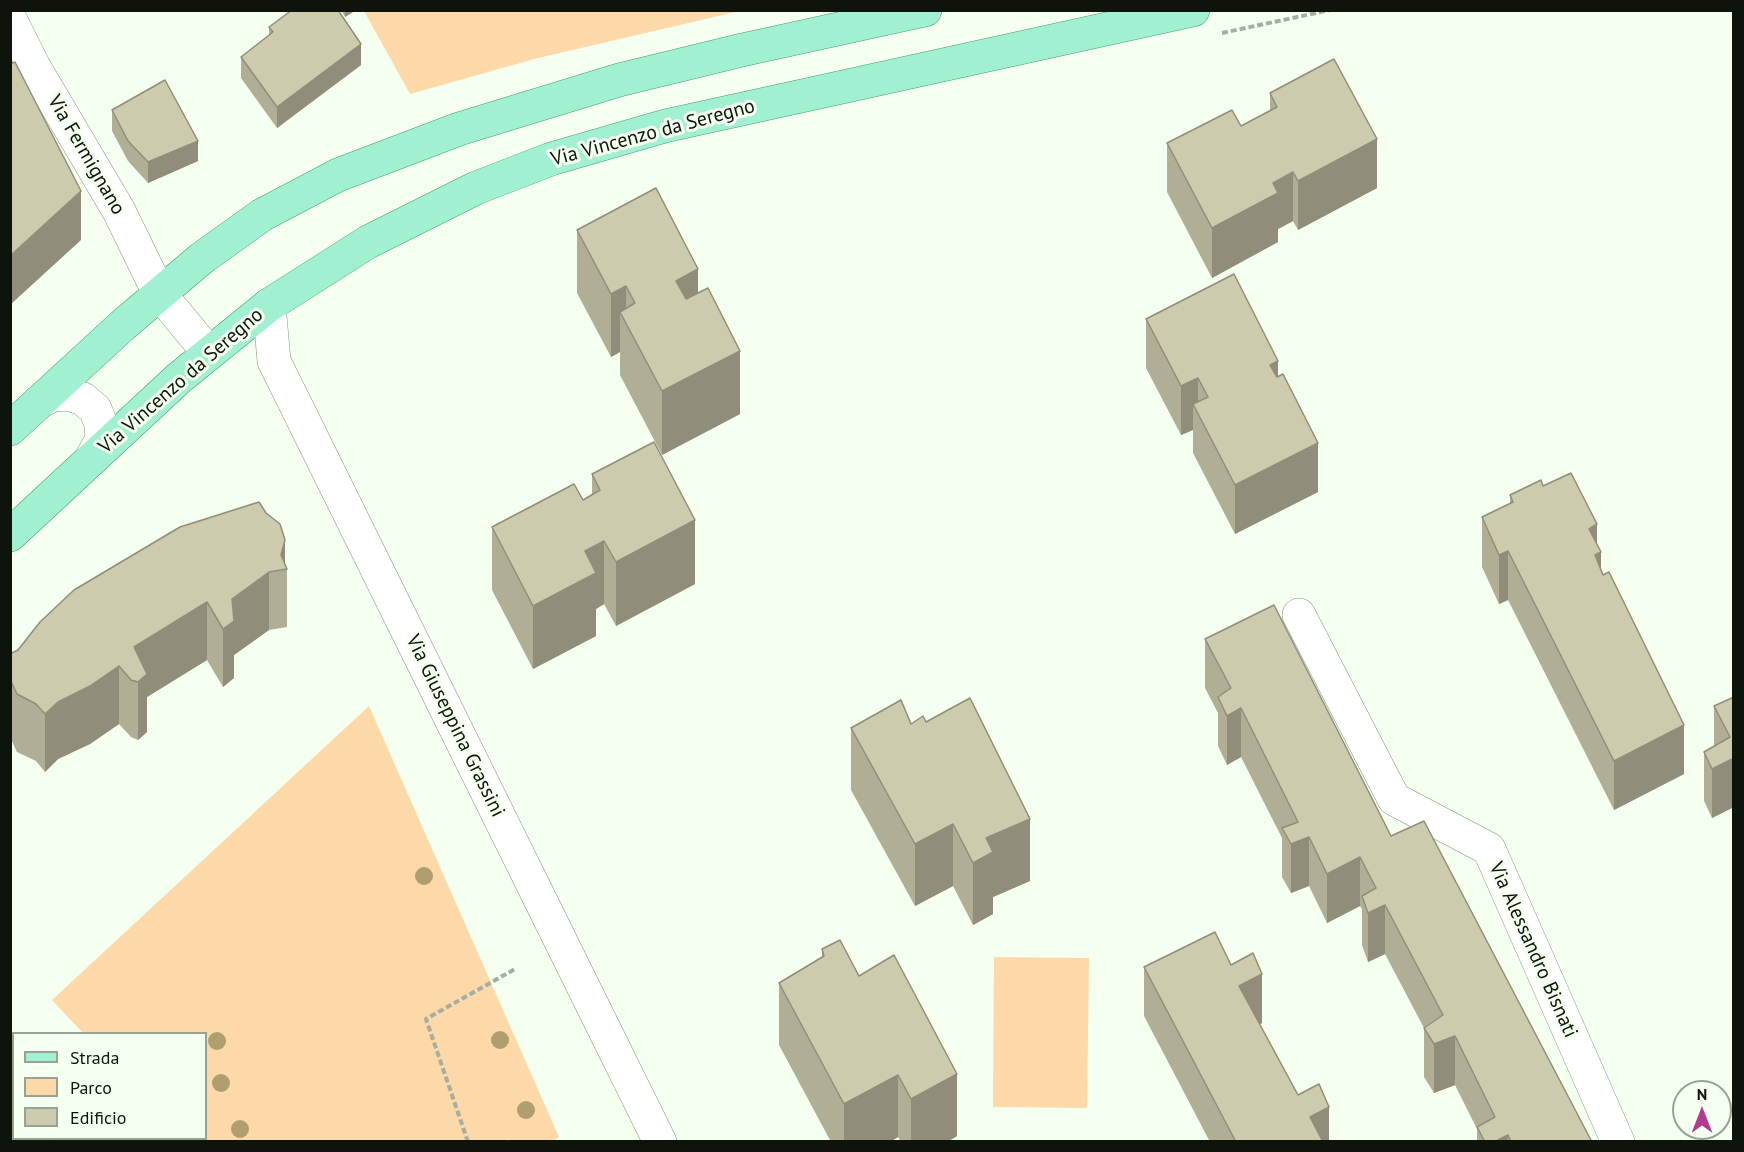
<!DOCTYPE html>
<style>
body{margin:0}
#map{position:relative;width:1744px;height:1152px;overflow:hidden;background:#f4ffef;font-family:"PT Sans",sans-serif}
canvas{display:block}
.frame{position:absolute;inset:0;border:12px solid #0e140b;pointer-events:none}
.legend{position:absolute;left:12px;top:1032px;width:195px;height:108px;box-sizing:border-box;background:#f4ffef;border:2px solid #98a194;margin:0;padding:8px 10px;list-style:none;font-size:18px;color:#0e140b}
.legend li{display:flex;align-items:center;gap:12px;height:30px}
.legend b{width:30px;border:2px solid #98a194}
.north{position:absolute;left:1672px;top:1080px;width:60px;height:60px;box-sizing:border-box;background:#f4ffef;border:2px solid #98a194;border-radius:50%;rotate:0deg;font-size:16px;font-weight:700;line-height:24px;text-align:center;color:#0e140b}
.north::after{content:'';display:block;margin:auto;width:21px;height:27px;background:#b33b8f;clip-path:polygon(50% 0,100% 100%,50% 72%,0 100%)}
</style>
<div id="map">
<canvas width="1744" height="1152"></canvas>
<div class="frame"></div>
<ul class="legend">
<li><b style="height:8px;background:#a1f0d1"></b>Strada</li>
<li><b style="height:16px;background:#fdd8a9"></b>Parco</li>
<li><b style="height:16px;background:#cdcbae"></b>Edificio</li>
</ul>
<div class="north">N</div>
</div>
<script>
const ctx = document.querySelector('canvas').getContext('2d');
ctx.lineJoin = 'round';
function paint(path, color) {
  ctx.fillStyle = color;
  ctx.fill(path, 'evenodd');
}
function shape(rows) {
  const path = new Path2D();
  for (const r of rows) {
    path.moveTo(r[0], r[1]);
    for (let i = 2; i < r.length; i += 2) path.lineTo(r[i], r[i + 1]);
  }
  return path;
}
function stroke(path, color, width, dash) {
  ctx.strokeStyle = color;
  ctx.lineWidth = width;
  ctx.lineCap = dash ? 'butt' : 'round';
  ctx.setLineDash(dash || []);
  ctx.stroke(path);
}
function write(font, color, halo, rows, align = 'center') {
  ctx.font = font + ' "PT Sans",sans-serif';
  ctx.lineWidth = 6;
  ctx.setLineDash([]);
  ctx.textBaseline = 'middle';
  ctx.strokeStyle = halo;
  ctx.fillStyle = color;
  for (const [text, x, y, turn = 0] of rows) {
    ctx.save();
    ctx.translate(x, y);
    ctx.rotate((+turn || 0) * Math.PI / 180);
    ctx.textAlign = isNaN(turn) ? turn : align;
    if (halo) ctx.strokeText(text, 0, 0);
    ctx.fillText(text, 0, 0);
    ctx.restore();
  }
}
paint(shape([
 [364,11,740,11,538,58,410,94],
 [369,706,559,1137,553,1141,511,1141,507,1139,504,1142,185,1141,182,1139,206,1138,206,1034,83,1033,52,1000],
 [994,957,1089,958,1087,1108,993,1107]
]), '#fdd8a9');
const minor = shape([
 [10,19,34,67,119,211,159,293,208,352],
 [269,305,274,361,660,1142],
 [39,402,53,395,69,394,83,399,95,409,101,424,102,439,91,459],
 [1299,615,1394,799,1489,849,1618,1142]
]);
const major = shape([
 [10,429,123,325,202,258,262,215,338,175,459,129,619,80,742,50,925,10],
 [10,535,179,378,269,305,368,242,476,188,551,159,665,126,1193,10]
]);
stroke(minor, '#83927a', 34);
stroke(major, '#459c78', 34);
stroke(shape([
 [1222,33,1330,10],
 [468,1142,426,1019,515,969]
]), '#a5aea0', 4, [6, 3]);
stroke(minor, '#fff', 33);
stroke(major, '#a1f0d1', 33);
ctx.fillStyle = '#af9e6f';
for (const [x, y] of [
 [424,876],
 [500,1040],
 [217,1041],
 [221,1083],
 [526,1110],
 [240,1129]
]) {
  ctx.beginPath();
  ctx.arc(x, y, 9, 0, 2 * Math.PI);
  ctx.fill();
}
paint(shape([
 [341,10,356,10,345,17],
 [269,27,361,65,277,128,241,78,241,57,269,35],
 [1270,93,1377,188,1298,230,1293,221,1278,229,1278,242,1212,278,1167,192,1167,143,1241,126,1270,111],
 [112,110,198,161,148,183,128,161,112,131],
 [577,230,698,293,740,414,662,455,620,375,620,352,611,357,577,293],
 [1146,319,1278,377,1318,492,1235,534,1193,453,1193,430,1181,435,1146,368],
 [592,474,695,584,616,626,604,604,596,609,596,636,533,669,492,590,492,527,583,500,592,494],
 [1543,486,1597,544,1601,570,1684,774,1614,810,1508,600,1499,604,1482,567,1482,517,1510,504,1510,495],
 [285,566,287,569,287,627,269,630,234,655,234,678,223,687,207,660,147,697,147,732,138,740,131,737,119,724,90,744,58,759,45,772,36,761,17,752,10,737,10,654],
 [1205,639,1391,836,1592,1142,1477,1142,1477,1129,1455,1085,1434,1093,1424,1077,1424,1028,1385,954,1368,962,1362,945,1362,909,1360,906,1327,923,1309,886,1291,893,1282,877,1282,838,1241,757,1227,765,1218,746,1218,713,1205,688],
 [1734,697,1734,807,1712,818,1704,801,1704,752,1714,746,1714,706],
 [926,722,1030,881,993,897,993,914,973,925,953,886,915,906,851,790,851,728],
 [822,949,859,976,957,1136,947,1142,901,1142,898,1137,890,1142,831,1142,779,1045,779,983,822,958],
 [1231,965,1262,1023,1260,1024,1298,1095,1329,1142,1210,1142,1144,1016,1144,967]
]), '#b0af96');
paint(shape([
 [345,10,356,10,345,17],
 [361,44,361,65,277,128,277,107],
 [1377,139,1377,188,1298,230,1298,181],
 [198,141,198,161,148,183,148,162],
 [1293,172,1293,221,1278,229,1278,242,1212,278,1212,228,1273,183],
 [81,191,81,240,10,305,10,256],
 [698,269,698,332,676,281],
 [626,286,626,323,620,312,620,352,611,357,611,294],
 [740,351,740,414,662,455,662,391],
 [1278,361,1278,410,1270,365],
 [1198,378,1198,414,1193,404,1193,430,1181,435,1181,386],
 [1318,443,1318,492,1235,534,1235,485],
 [695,520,695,584,616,626,616,562],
 [1597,524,1597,554,1601,552,1601,601,1589,529],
 [285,540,285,569,281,555],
 [604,541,604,604,596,609,596,636,533,669,533,606,585,551],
 [1508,551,1508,600,1499,604,1499,555],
 [269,572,269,630,234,655,234,678,223,687,223,629,232,599],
 [207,602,207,660,147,697,147,732,138,740,138,682,134,647],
 [119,666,119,724,90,744,58,759,45,772,45,714,58,702],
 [1241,708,1241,757,1227,765,1227,716],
 [1684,725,1684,774,1614,810,1614,761],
 [1734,758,1734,807,1712,818,1712,769],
 [1030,819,1030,881,993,897,993,914,973,925,973,863,986,838],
 [953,824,953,886,915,906,915,844],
 [1309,837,1309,886,1291,893,1291,844],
 [1360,857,1360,906,1327,923,1327,874],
 [1385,905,1385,954,1368,962,1368,913],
 [1262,974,1262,1023,1239,1035,1239,986],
 [1455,1036,1455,1085,1434,1093,1434,1044],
 [957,1074,957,1136,947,1142,911,1142,911,1099],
 [898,1075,898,1137,890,1142,844,1142,844,1104],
 [1329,1107,1329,1142,1310,1142,1310,1117],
 [1508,1135,1508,1142,1494,1142]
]), '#908e7a');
const building = shape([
 [292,10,338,10,361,44,277,107,241,57,273,32,269,27,292,10],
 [1334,59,1377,139,1298,181,1293,172,1273,183,1278,193,1212,228,1167,143,1232,110,1241,126,1277,107,1270,93,1334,59],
 [15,62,81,191,10,256,10,64,15,62],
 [165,80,198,141,148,162,128,141,112,110,165,80],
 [656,188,698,269,676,281,686,299,708,288,740,351,662,391,620,312,635,303,626,286,611,294,577,230,656,188],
 [1234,274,1278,361,1270,365,1277,377,1283,374,1318,443,1235,485,1193,404,1208,397,1198,378,1181,386,1146,319,1234,274],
 [654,442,695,520,616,562,604,541,585,551,596,573,533,606,492,527,574,484,583,500,600,490,592,474,654,442],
 [1571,473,1597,524,1589,529,1601,552,1595,555,1603,575,1609,572,1684,725,1614,761,1508,551,1499,555,1482,517,1513,502,1510,495,1541,480,1543,486,1571,473],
 [259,502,266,513,280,524,285,540,281,555,287,569,269,572,232,599,234,621,223,629,207,602,134,647,147,674,138,682,131,680,119,666,90,686,58,702,45,714,36,704,17,694,10,679,10,654,18,650,40,622,74,590,180,527,259,502],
 [1274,605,1391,836,1424,821,1592,1142,1511,1142,1508,1135,1494,1142,1485,1142,1477,1127,1495,1117,1455,1036,1434,1044,1424,1028,1443,1015,1385,905,1368,913,1362,896,1376,888,1360,857,1327,874,1309,837,1291,844,1282,828,1298,822,1241,708,1227,716,1218,697,1231,688,1205,639,1274,605],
 [1734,697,1734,758,1712,769,1704,752,1730,737,1714,706,1734,697],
 [970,698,1030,819,986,838,993,852,973,863,953,824,915,844,851,728,901,700,911,724,923,716,926,722,970,698],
 [1215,932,1231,965,1253,953,1262,974,1239,986,1298,1095,1319,1084,1329,1107,1310,1117,1323,1142,1236,1142,1144,967,1215,932],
 [840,940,859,976,894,955,957,1074,911,1099,898,1075,844,1104,779,983,824,956,822,949,840,940]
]);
paint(building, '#cdcbae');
stroke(building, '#908e7a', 1.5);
write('20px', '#0e140b', '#f4ffef', [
 ["Via Vincenzo da Seregno",653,133,-15],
 ["Via Fermignano",86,155,60],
 ["Via Vincenzo da Seregno",181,381,-41],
 ["Via Giuseppina Grassini",455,726,64],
 ["Via Alessandro Bisnati",1533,950,66]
]);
</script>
